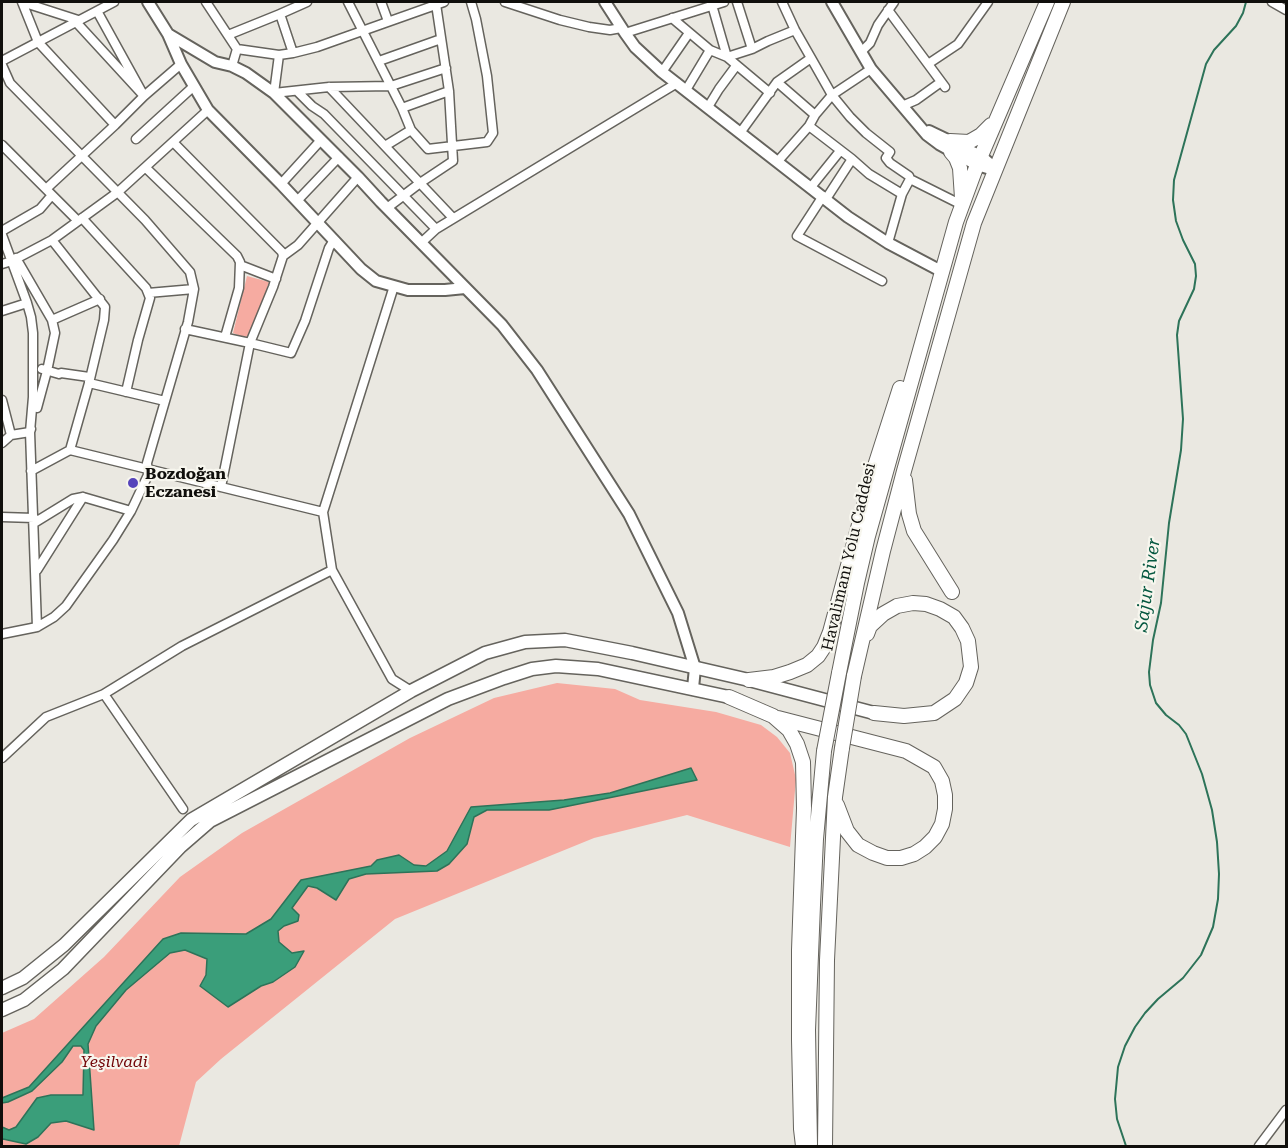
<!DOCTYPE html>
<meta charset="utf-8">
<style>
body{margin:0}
#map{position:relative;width:1288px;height:1148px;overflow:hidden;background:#eae8e1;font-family:"Roboto Serif",serif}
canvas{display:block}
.frame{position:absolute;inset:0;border:3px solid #100f0c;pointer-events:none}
</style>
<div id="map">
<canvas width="1288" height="1148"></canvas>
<div class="frame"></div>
</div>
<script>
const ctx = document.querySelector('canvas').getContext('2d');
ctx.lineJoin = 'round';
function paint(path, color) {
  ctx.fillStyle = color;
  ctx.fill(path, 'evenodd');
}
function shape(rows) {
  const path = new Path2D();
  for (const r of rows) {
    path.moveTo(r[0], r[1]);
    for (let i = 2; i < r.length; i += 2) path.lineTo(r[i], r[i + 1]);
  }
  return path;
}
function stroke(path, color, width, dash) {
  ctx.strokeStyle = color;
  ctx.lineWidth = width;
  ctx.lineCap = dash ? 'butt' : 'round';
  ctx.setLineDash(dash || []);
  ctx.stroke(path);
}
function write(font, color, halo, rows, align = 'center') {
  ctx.font = font + ' "Roboto Serif",serif';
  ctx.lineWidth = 4.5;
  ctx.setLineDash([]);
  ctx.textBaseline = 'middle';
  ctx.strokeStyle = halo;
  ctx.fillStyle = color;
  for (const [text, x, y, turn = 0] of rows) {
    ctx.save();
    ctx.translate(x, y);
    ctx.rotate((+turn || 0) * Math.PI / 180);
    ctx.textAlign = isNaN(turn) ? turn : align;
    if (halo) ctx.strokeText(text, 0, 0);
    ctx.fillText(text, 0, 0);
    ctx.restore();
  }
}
paint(shape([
 [247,276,269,282,253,330,249,336,243,337,233,333],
 [557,683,615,689,640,700,716,712,761,725,777,737,790,753,796,779,790,847,687,815,594,838,395,919,221,1059,196,1082,179,1146,2,1146,2,1033,34,1019,104,957,180,877,242,833,410,738,494,698]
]), '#f6aba1');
const water = shape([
 [691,768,697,780,549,810,487,810,474,817,467,844,449,864,437,871,366,874,349,879,336,900,317,888,308,886,292,908,299,915,298,921,284,926,278,931,279,942,292,953,304,951,295,967,273,982,261,986,228,1007,200,986,206,975,207,959,185,950,170,953,126,990,96,1026,88,1044,94,1130,66,1121,51,1123,38,1137,26,1144,3,1139,2,1140,2,1127,9,1130,16,1127,37,1098,51,1095,83,1095,84,1050,81,1046,73,1046,62,1062,32,1091,8,1102,2,1103,2,1098,29,1087,163,939,181,933,246,934,271,919,301,880,371,866,377,860,399,855,414,865,426,866,447,851,471,807,564,800,610,793,691,768]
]);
paint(water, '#3a9e7a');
stroke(water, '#2d7359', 1.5);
stroke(shape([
 [1126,1146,1117,1119,1115,1099,1118,1067,1125,1046,1135,1027,1145,1013,1158,999,1183,978,1201,955,1213,927,1218,899,1219,874,1217,842,1212,810,1202,774,1186,734,1179,725,1166,715,1156,703,1150,685,1149,672,1153,640,1161,603,1169,523,1181,450,1183,419,1177,335,1179,321,1194,289,1196,276,1195,264,1183,240,1176,221,1173,200,1174,180,1206,64,1214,50,1236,26,1243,13,1246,2]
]), '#2d7359', 2);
const minor = shape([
 [22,2,38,42,115,125],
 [22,2,78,20],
 [206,2,237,49,232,66],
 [348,2,402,108,411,130],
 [381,2,388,21],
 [505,2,560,20,589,27,610,30,621,28],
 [737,2,752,49],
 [782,2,795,30,811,58],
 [1272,2,1286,10],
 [712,5,727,57,752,49,768,41,795,30],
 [888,10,945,87],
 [280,14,307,2],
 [672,18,710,50,727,57,770,93],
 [76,22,144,96,97,11],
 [625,33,724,2],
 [228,35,280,14,293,53],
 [237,49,279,55,293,53,317,47,444,2],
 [862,51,870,43,878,25,894,2],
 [279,55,274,93,329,87,391,86,446,68],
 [2,61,114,2],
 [379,61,441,39],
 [928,64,958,44,988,2],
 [2,65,10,83,145,220,190,272,194,289,188,322,147,463,148,475,131,511,113,540,66,606,54,617,37,627,2,634],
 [662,72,689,33],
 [777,82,815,115],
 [329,87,453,218],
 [686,90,710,50],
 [297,91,312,106,324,114,436,229],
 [902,106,916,100,941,82],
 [708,107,719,89,736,66],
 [402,108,449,91],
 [809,126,852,159,869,174,902,194],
 [740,133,777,82,811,58,832,95,871,69],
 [136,139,194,86],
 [174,143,282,252,283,256,273,287,250,343,185,329],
 [2,145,78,221],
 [385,146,411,130,428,149,487,142,493,133,487,76,476,19,471,2],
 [778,161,809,126,815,115,832,95,850,117,866,133,890,152,886,158,890,163,909,176,910,179],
 [146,168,237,256,240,262,239,288,225,337],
 [281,184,321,140],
 [811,187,840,151],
 [46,189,115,125,144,96,181,64],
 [823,196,797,236,882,281],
 [826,199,852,159],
 [297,201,339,157],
 [387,208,420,183,453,161,449,91,436,4],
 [82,218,146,288,150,298,138,340,126,392],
 [2,231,40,209,52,195],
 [2,235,27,303,31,317,33,333,33,397,30,432,37,627],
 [52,240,105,307,104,320,89,383,70,450],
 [421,243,436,229,677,83],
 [888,243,902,194,910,179,962,205],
 [283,256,298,245,358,177],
 [16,258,52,320,55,333,47,371,37,408],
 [2,264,12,261,52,240,118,192,208,110],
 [240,265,276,279],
 [148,293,194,289],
 [2,311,27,303],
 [52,320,100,299],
 [42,369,59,374,61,373,89,377,89,383,165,401],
 [2,400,11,435],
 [2,443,11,435,30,432,31,429],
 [31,471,70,450,323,512,394,286],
 [221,487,250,343,291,353,305,321,329,248,334,240],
 [323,512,332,570,392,679,411,691],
 [2,517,34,518],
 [34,523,73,499,83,497,131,511],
 [37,570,83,497],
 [2,758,46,717,104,694],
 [183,809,104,694,182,646,332,570],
 [1259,1146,1286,1110]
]);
const tertiary = shape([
 [148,2,168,34,181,64,208,110,281,184,361,269,376,281,408,290,445,290,465,288],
 [605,2,625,33,635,47,662,72,848,217,888,243,941,271],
 [832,2,871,69,927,135,939,144,977,165,994,170],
 [168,34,215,62,232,66,246,73,274,93,358,177,381,202,502,325,537,370,629,514,678,613,695,668,693,688],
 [929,131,981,156,995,168]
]);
const primary = shape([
 [2,988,23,978,64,945,191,820,411,691,485,653,525,642,565,640,632,653,749,680,874,713],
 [2,1010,24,1000,63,969,180,847,210,821,448,699,504,678,532,669,556,666,598,669,729,697]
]);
const trunk = shape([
 [950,141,969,142,981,135,991,125],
 [951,152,956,158,960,168,962,198],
 [905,480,909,514,914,531,952,592],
 [867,634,870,626,883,614,897,606,913,603,926,604,940,609,954,617,962,628,968,641,971,667,966,683,955,699,934,713,904,716,874,713],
 [839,673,857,583,868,536,956,222,977,165,1047,2],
 [854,676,883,551,904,471,974,223,1063,2],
 [749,680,774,677,790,672,807,665,818,656,824,647,830,632,874,469,900,388],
 [729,697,773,716,789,730,797,744,803,762,804,808,799,950,799,1040,801,1129,803,1146],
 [778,718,906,751,934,767,942,781,945,795,945,809,942,824,935,837,925,847,914,854,901,858,887,858,873,853,858,845,847,831,837,805],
 [810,1144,808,1030,813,905,816,839,824,751],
 [825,1146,827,960,835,797,842,748]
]);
stroke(minor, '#65635d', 11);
stroke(tertiary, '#65635d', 14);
stroke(primary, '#65635d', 15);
stroke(trunk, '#65635d', 16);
stroke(minor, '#fff', 8);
stroke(tertiary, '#fff', 10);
stroke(primary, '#fff', 12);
stroke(trunk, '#fff', 14);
const trunkBridge = shape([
 [842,748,854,676],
 [824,751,839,673]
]);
stroke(trunkBridge, '#65635d', 16, []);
stroke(trunkBridge, '#fff', 14);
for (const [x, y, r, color] of [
 [133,483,6,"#5644bb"]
]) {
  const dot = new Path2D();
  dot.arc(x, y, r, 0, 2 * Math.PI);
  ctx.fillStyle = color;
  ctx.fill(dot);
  stroke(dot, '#f7f6ee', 2);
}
write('bold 16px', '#100f0c', '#f7f6ee', [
 ["Bozdoğan",145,474],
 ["Eczanesi",145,492]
], 'left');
write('16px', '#100f0c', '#f7f6ee', [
 ["Havalimanı Yolu Caddesi",849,557,-77]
]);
write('italic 16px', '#720608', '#f7f6ee', [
 ["Yeşilvadi",114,1062]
]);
write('italic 18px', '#055840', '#f7f6ee', [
 ["Sajur River",1148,585,-82]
]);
</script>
